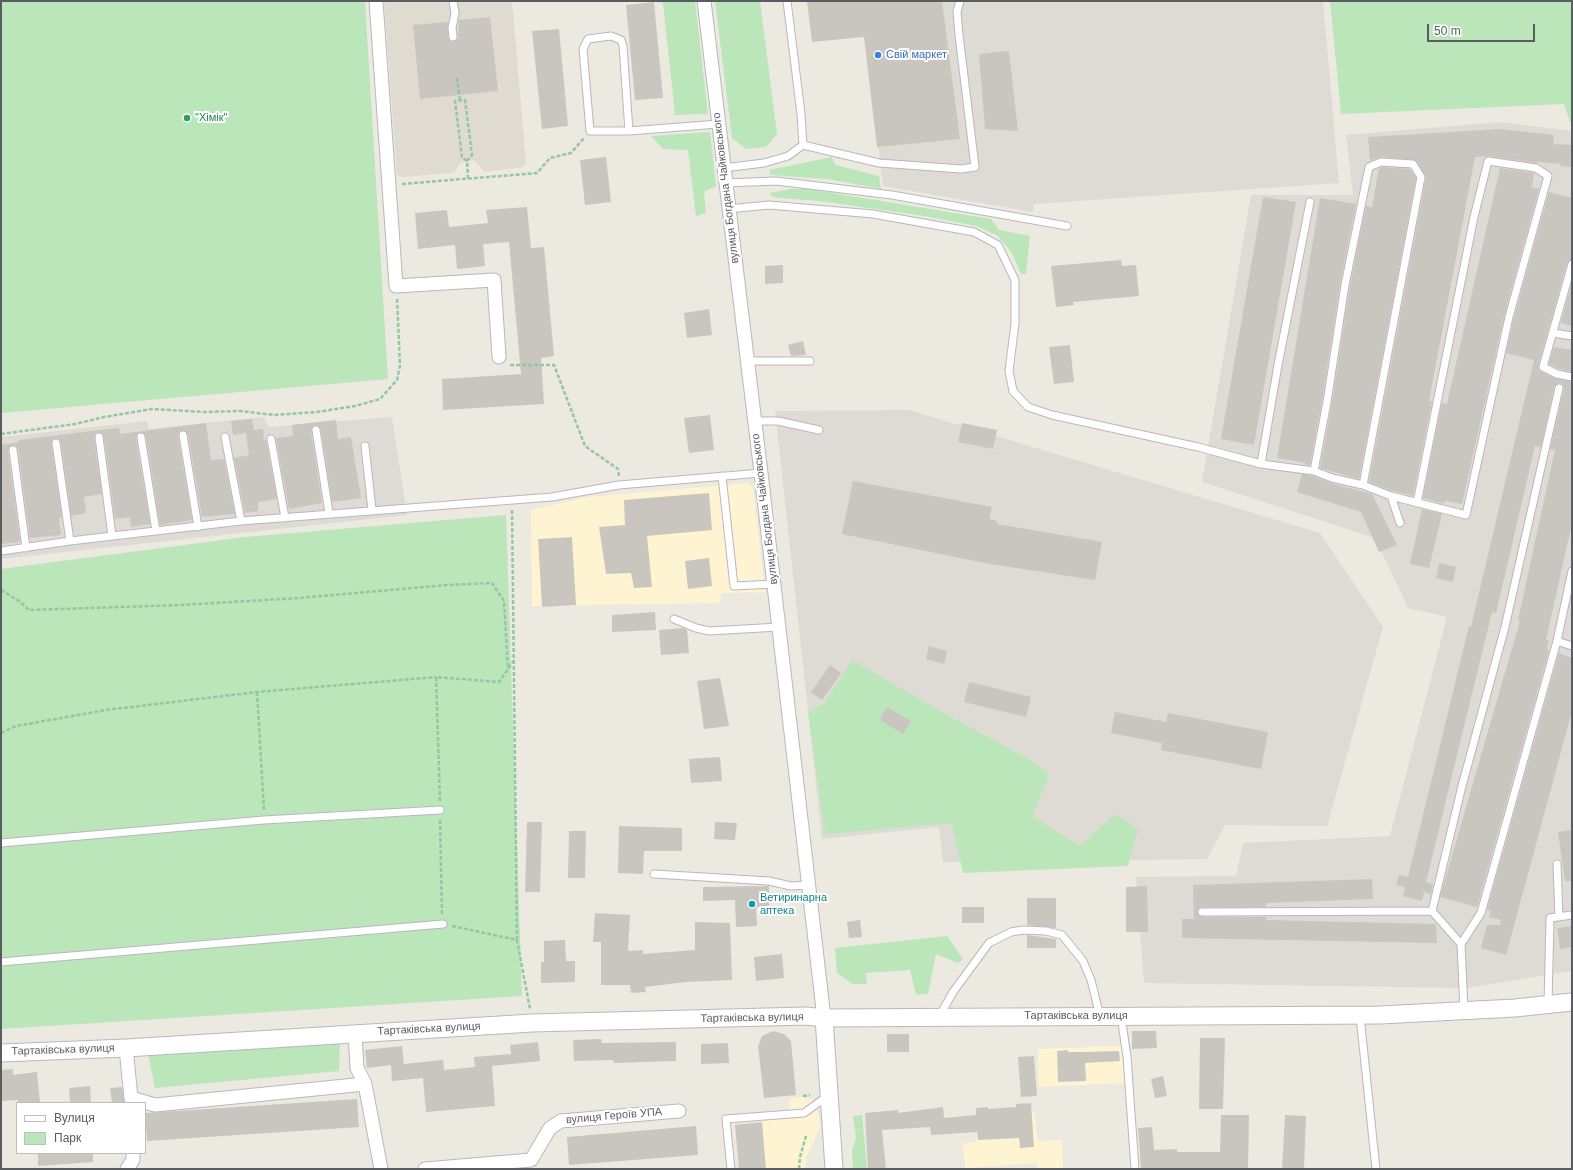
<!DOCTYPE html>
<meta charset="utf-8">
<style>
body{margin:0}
#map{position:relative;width:1573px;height:1170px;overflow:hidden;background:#ece9e0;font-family:Helvetica,sans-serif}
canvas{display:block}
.frame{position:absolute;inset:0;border:2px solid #595d61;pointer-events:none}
.legend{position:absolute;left:16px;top:1102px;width:130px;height:52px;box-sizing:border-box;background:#fff;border:1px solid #bdbec0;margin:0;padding:5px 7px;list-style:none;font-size:12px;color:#595d61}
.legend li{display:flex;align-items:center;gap:8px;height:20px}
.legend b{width:20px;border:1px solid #bdbec0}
.scale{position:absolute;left:1427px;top:24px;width:108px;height:18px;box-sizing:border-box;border:2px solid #595d61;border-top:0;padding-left:5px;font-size:12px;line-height:14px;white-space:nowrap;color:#595d61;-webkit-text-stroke:3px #fff;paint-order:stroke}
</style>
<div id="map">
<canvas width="1573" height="1170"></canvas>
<div class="frame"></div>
<ul class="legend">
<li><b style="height:5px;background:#fff"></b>Вулиця</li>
<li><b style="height:11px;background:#bbe6ba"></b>Парк</li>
</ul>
<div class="scale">50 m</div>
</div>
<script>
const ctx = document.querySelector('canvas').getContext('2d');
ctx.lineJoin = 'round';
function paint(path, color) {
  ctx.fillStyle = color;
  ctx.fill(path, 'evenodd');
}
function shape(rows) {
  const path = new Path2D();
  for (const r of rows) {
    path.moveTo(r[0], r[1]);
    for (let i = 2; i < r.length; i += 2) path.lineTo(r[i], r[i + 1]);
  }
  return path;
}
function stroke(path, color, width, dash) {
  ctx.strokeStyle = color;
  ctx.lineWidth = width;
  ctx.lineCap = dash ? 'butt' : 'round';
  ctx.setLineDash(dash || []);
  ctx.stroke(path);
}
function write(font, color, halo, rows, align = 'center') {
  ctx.font = font + ' Helvetica,sans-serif';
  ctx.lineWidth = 4;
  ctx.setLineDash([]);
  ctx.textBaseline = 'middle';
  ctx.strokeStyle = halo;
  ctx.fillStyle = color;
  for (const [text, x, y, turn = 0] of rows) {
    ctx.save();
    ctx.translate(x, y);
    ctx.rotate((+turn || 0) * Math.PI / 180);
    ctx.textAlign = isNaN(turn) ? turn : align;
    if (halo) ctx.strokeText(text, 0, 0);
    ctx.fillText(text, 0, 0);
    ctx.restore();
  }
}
paint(shape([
 [748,483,753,489,765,592,722,593,719,603,532,606,531,510,588,497],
 [1122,1046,1124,1083,1039,1087,1038,1049],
 [800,1097,813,1100,819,1115,820,1126,806,1158,805,1169,761,1169,758,1119,791,1118,789,1098],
 [1035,1111,1037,1141,1062,1140,1063,1169,1038,1169,1038,1163,965,1168,963,1143,977,1142,975,1115]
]), '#fff4d2');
paint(shape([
 [860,1,1323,1,1339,183,1034,204,1033,212,883,186],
 [1500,122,1572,131,1572,971,1466,988,1144,983,1136,877,1236,876,1243,843,1390,836,1447,617,1408,608,1375,538,1202,482,1251,195,1353,195,1346,135],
 [909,410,1320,533,1383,627,1327,826,1225,825,1207,859,943,862,939,827,822,839,775,411],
 [264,417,268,427,392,417,407,515,1,559,1,437,147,421,149,429]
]), '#dddbd4');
paint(shape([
 [384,1,512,1,526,163,523,167,485,172,474,160,461,162,454,173,402,177,397,175]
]), '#dfdbd0');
paint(shape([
 [1,1,365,1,388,379,1,413],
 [660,1,695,1,708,114,675,115,663,3],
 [715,1,760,1,777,134,766,147,746,149,732,138],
 [1330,1,1572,1,1572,122,1570,122,1564,104,1341,114],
 [710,132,716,186,704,192,706,213,696,216,688,150,663,149,651,136],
 [832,157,835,165,879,176,881,189,828,179,771,175,769,170],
 [790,189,808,189,991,219,999,230,1030,236,1026,274,1021,274,1012,253,998,236,976,226,924,216,820,201,781,198,772,197,770,193],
 [506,515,522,996,1,1029,1,569,245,537],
 [852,660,940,711,1032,761,1049,775,1032,816,1080,846,1115,814,1138,829,1128,866,963,873,952,823,825,834,808,712,825,703],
 [947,936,963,959,958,963,936,954,928,994,916,995,910,970,866,973,867,984,853,984,837,973,835,948],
 [340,1041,339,1071,155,1088,148,1054],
 [862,1115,867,1169,853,1169,852,1150,856,1138,853,1116]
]), '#bbe6ba');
paint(shape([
 [807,1,942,1,960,139,877,147,864,37,812,42],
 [654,2,663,98,635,100,626,5],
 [490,17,498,91,420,99,413,25,448,22,448,38,453,42,458,39,459,20],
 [559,29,568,126,542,129,532,31],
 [1009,51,1018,131,985,129,979,54],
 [1500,129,1554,135,1553,144,1572,145,1572,167,1560,166,1561,164,1538,162,1537,163,1489,156,1475,157,1429,401,1432,401,1413,496,1393,491,1369,482,1426,177,1415,160,1381,157,1370,160,1368,137],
 [606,157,611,202,585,205,580,160],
 [1382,167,1410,169,1416,178,1359,479,1320,468,1332,403,1350,286,1366,206,1372,207,1379,168],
 [1500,168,1534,173,1532,187,1539,189,1504,316,1462,504,1445,501,1444,504,1423,498,1442,403,1447,404],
 [1549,192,1572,198,1572,259,1567,263,1538,366,1540,371,1555,378,1572,382,1572,523,1546,640,1549,640,1547,649,1549,650,1477,907,1440,897,1520,621,1518,620,1555,450,1550,449,1564,389,1563,385,1560,383,1554,387,1541,447,1535,446,1496,613,1492,612,1426,882,1433,884,1431,894,1424,892,1422,901,1403,896,1405,887,1396,885,1399,875,1408,877,1469,626,1471,627,1534,360,1506,353,1514,318],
 [1263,197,1296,202,1254,445,1221,439],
 [1320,198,1356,204,1340,284,1322,401,1310,465,1305,465,1306,463,1277,458],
 [527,207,531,248,544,247,554,356,541,358,544,404,443,410,442,379,521,374,509,242,483,244,485,266,457,269,455,245,418,249,415,213,447,210,449,227,488,223,486,210],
 [1121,260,1122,266,1136,265,1139,296,1073,302,1074,305,1056,307,1051,266],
 [783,265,783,283,765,284,765,266],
 [1572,282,1572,326,1561,323],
 [709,309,712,335,687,338,684,313],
 [803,341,806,355,791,356,788,345],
 [1070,345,1074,382,1054,384,1049,347],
 [1554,347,1572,350,1572,372,1559,369,1549,364],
 [710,415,714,450,689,453,684,418],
 [252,419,254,430,263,429,264,440,266,440,277,499,258,502,258,511,245,513,234,458,249,455,246,433,233,435,231,421],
 [336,420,338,439,351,437,361,498,332,502,321,429,316,425,313,426,311,431,322,503,289,509,276,438,293,436,292,425],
 [206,423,211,460,224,459,235,514,202,517,188,434,183,430,180,431,178,436,192,520,160,525,146,436,141,432,138,433,136,438,150,524,131,527,130,517,115,519,104,436,99,432,96,433,94,438,102,494,84,497,86,513,71,516,61,442,56,438,51,442,62,517,59,517,61,535,30,538,18,449,15,445,10,446,8,451,20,540,18,542,1,544,1,445,19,442,19,440,91,431,119,428,120,434],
 [962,423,997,430,993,449,958,442],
 [1302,474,1313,476,1330,483,1372,494,1397,545,1379,552,1361,512,1297,492],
 [853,481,992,507,989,519,997,521,997,524,1102,542,1095,580,990,564,842,534],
 [709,493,712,530,647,536,652,587,634,588,631,573,606,574,599,527,625,525,624,500],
 [1422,509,1442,514,1429,568,1410,564],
 [572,537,576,605,542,607,538,539],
 [709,558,712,586,688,589,685,561],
 [1439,563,1456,567,1453,582,1436,578],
 [655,612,656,630,612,632,612,615],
 [683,628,687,630,689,653,661,655,659,630],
 [929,646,947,651,944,664,926,659],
 [1559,653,1572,658,1572,711,1506,955,1481,948,1487,925,1500,925,1501,920,1489,917,1491,911,1487,910],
 [830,665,841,673,822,700,811,692],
 [720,678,729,726,704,729,697,681],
 [969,682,1031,697,1026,717,964,702],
 [887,707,911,721,903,734,880,720],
 [1115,712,1166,722,1168,713,1268,732,1261,769,1161,750,1162,743,1111,733],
 [720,757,722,781,691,783,689,759],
 [527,822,542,822,540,892,525,892],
 [715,822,737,823,735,840,714,839],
 [619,826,682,828,682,851,644,851,643,874,618,873],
 [1572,830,1572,881,1565,881,1558,832],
 [569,831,586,831,585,878,568,878],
 [1372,879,1373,899,1266,903,1266,907,1202,907,1198,909,1197,912,1202,917,1266,917,1266,920,1436,924,1437,943,1182,938,1182,919,1194,919,1193,885],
 [769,886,769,906,756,907,757,926,736,927,735,900,703,901,703,887],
 [1147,886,1148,932,1126,932,1126,887],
 [1027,898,1056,898,1056,928,1027,925],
 [962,907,984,907,984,923,962,923],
 [595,913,630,915,628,951,643,950,643,954,695,950,695,922,730,923,732,980,686,982,645,987,646,992,631,993,630,985,601,985,601,942,593,942],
 [860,920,862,937,849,938,847,922],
 [1572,926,1572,947,1560,949,1557,928],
 [1027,935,1056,939,1056,948,1027,948],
 [565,940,566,961,575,961,575,982,541,983,541,962,544,962,544,941],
 [782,954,784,978,756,981,754,957],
 [773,1031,784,1034,791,1041,796,1095,764,1098,758,1046,762,1036],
 [1132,1031,1156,1031,1157,1048,1132,1049],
 [887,1034,909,1034,909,1052,887,1052],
 [1200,1038,1225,1038,1223,1109,1199,1109],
 [601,1039,602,1043,676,1042,676,1061,614,1063,613,1060,574,1061,573,1040],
 [538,1042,540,1061,492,1066,495,1106,426,1112,423,1078,392,1081,391,1065,367,1068,365,1050,402,1046,404,1064,443,1060,444,1070,475,1067,474,1057,511,1054,510,1045],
 [728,1043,729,1063,701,1064,701,1044],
 [1068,1050,1068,1052,1084,1052,1119,1051,1120,1061,1085,1063,1086,1081,1058,1082,1057,1051],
 [1034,1056,1037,1096,1021,1097,1018,1057],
 [13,1069,13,1075,37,1072,40,1103,18,1103,18,1100,1,1101,1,1070],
 [1163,1076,1167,1096,1155,1098,1151,1079],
 [90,1086,91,1103,70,1103,69,1088],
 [122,1087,125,1103,112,1103,110,1088],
 [357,1099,359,1127,147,1141,145,1113],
 [1031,1103,1034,1147,1020,1148,1019,1138,978,1140,977,1132,931,1135,930,1127,882,1130,886,1169,868,1169,865,1113,898,1110,898,1113,943,1107,944,1118,976,1115,976,1108,988,1107,988,1109,1016,1107,1016,1104],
 [1221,1115,1249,1115,1248,1169,1141,1169,1138,1128,1152,1127,1154,1150,1177,1149,1177,1152,1220,1152],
 [1285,1115,1306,1116,1304,1169,1282,1169],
 [762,1122,766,1169,739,1169,735,1125],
 [696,1126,698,1155,569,1165,567,1137],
 [38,1153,93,1153,93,1162,38,1166]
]), '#c9c6bf');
const service = shape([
 [453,1,455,13,452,28,453,37],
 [629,131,623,46,621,40,611,36,588,39,583,49,590,131,629,131,718,124],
 [803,145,879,163,961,169,975,167,959,35,957,12,960,1],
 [723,168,764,163,788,156,803,145,801,114,787,1],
 [725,183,776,181,892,195,1067,226],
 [728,209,769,205,873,214,974,232,998,245,1015,280,1015,323,1009,371,1013,391,1028,407,1052,415,1198,447,1261,464,1314,471,1332,478,1363,485,1391,496,1466,515,1509,317,1548,176,1536,168,1488,161,1474,217,1417,503],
 [1572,264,1543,367,1557,374,1572,377],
 [1553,333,1572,336],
 [747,361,810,361],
 [755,421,778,421,819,430],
 [316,430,329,513],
 [183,435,198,527],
 [99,437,112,536],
 [141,437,156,531],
 [225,437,241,521],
 [271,439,285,518],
 [56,443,70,541],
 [365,446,372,510],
 [13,450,26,548],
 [1261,464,1278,365,1310,202],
 [1314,471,1327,402,1345,285,1369,167,1381,162,1413,164,1421,177,1363,485],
 [722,476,734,586,774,584],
 [1391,496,1400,523],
 [1,551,70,541,241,521,552,497,619,485,761,473],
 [674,619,696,628,709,631,779,627],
 [1557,641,1572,646],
 [1,843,264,820,440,810],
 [1557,864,1559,917],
 [654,874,769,881,791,886,808,885],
 [1432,911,1461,944],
 [1202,912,1432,911,1462,786,1505,627,1559,388],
 [1,962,443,924],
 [1548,1005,1550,918,1572,915],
 [1464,1010,1461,944,1481,913,1557,641,1572,571],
 [1121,1016,1127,1057,1135,1169],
 [1360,1016,1376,1169],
 [939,1017,953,992,989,943,1011,932,1023,930,1046,931,1062,935,1083,961,1091,980,1100,1016],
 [731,1169,726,1119,804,1113,829,1095]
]);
const minor = shape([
 [376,1,396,286,494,280,499,357],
 [704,1,761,473,824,1018],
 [355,1033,357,1068,365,1084,381,1169],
 [126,1048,131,1098,155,1105,365,1084],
 [127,1169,133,1160,133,1153],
 [425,1169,531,1160,550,1128,561,1121,679,1111]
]);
const tertiary = shape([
 [824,1018,834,1169],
 [1,1053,126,1048,532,1023,806,1016,824,1018,1380,1015,1515,1008,1572,1002]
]);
stroke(service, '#b6b8bd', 9);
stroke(minor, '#b6b8bd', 15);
stroke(tertiary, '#b6b8bd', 19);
stroke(shape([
 [457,78,460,101],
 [467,161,472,155,465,100,455,101,462,157,467,161,468,178],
 [402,184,537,173,550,158,571,153,584,138],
 [510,365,554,365,585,446,618,469,619,476],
 [1,434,75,424,104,417,152,409,205,412,240,411,274,415,317,412,355,406,380,399,397,380,400,365,397,298],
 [512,510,517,940],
 [1,590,19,601,29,610,181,605,299,598,446,585,492,583,504,601,508,669],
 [257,692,264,810],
 [1,733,16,726,106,710,257,692,436,677],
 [440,801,436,677,499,682,515,659],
 [440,820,442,915],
 [452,926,517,940,530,1009],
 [803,1096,810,1095],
 [799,1169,800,1157,806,1136]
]), '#93c7a2', 2.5, [4, 2]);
stroke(service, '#fff', 7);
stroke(minor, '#fff', 13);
stroke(tertiary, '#fff', 17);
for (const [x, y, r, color] of [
 [878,55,4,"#3f7fe0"],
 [187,118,4,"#2e9e5b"],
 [752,904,4,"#0f9aa8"]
]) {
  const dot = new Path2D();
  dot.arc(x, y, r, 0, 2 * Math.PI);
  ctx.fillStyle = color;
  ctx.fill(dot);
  stroke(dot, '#fff', 1.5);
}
write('11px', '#366cbe', '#fff', [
 ["Свiй маркет",886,55]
], 'left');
write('11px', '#27864d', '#fff', [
 ["\"Хімік\"",195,118]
], 'left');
write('11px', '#595d61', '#fff', [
 ["вулиця Богдана Чайковського",726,188,-97],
 ["вулиця Богдана Чайковського",765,509,-97],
 ["Тартаківська вулиця",1076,1016],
 ["Тартаківська вулиця",752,1018,-1],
 ["Тартаківська вулиця",429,1029,-3],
 ["Тартаківська вулиця",63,1050,-2],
 ["вулиця Героїв УПА",614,1116,-5]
]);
write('11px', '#0d838f', '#fff', [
 ["Ветиринарна",760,898],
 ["аптека",760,911]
], 'left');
</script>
